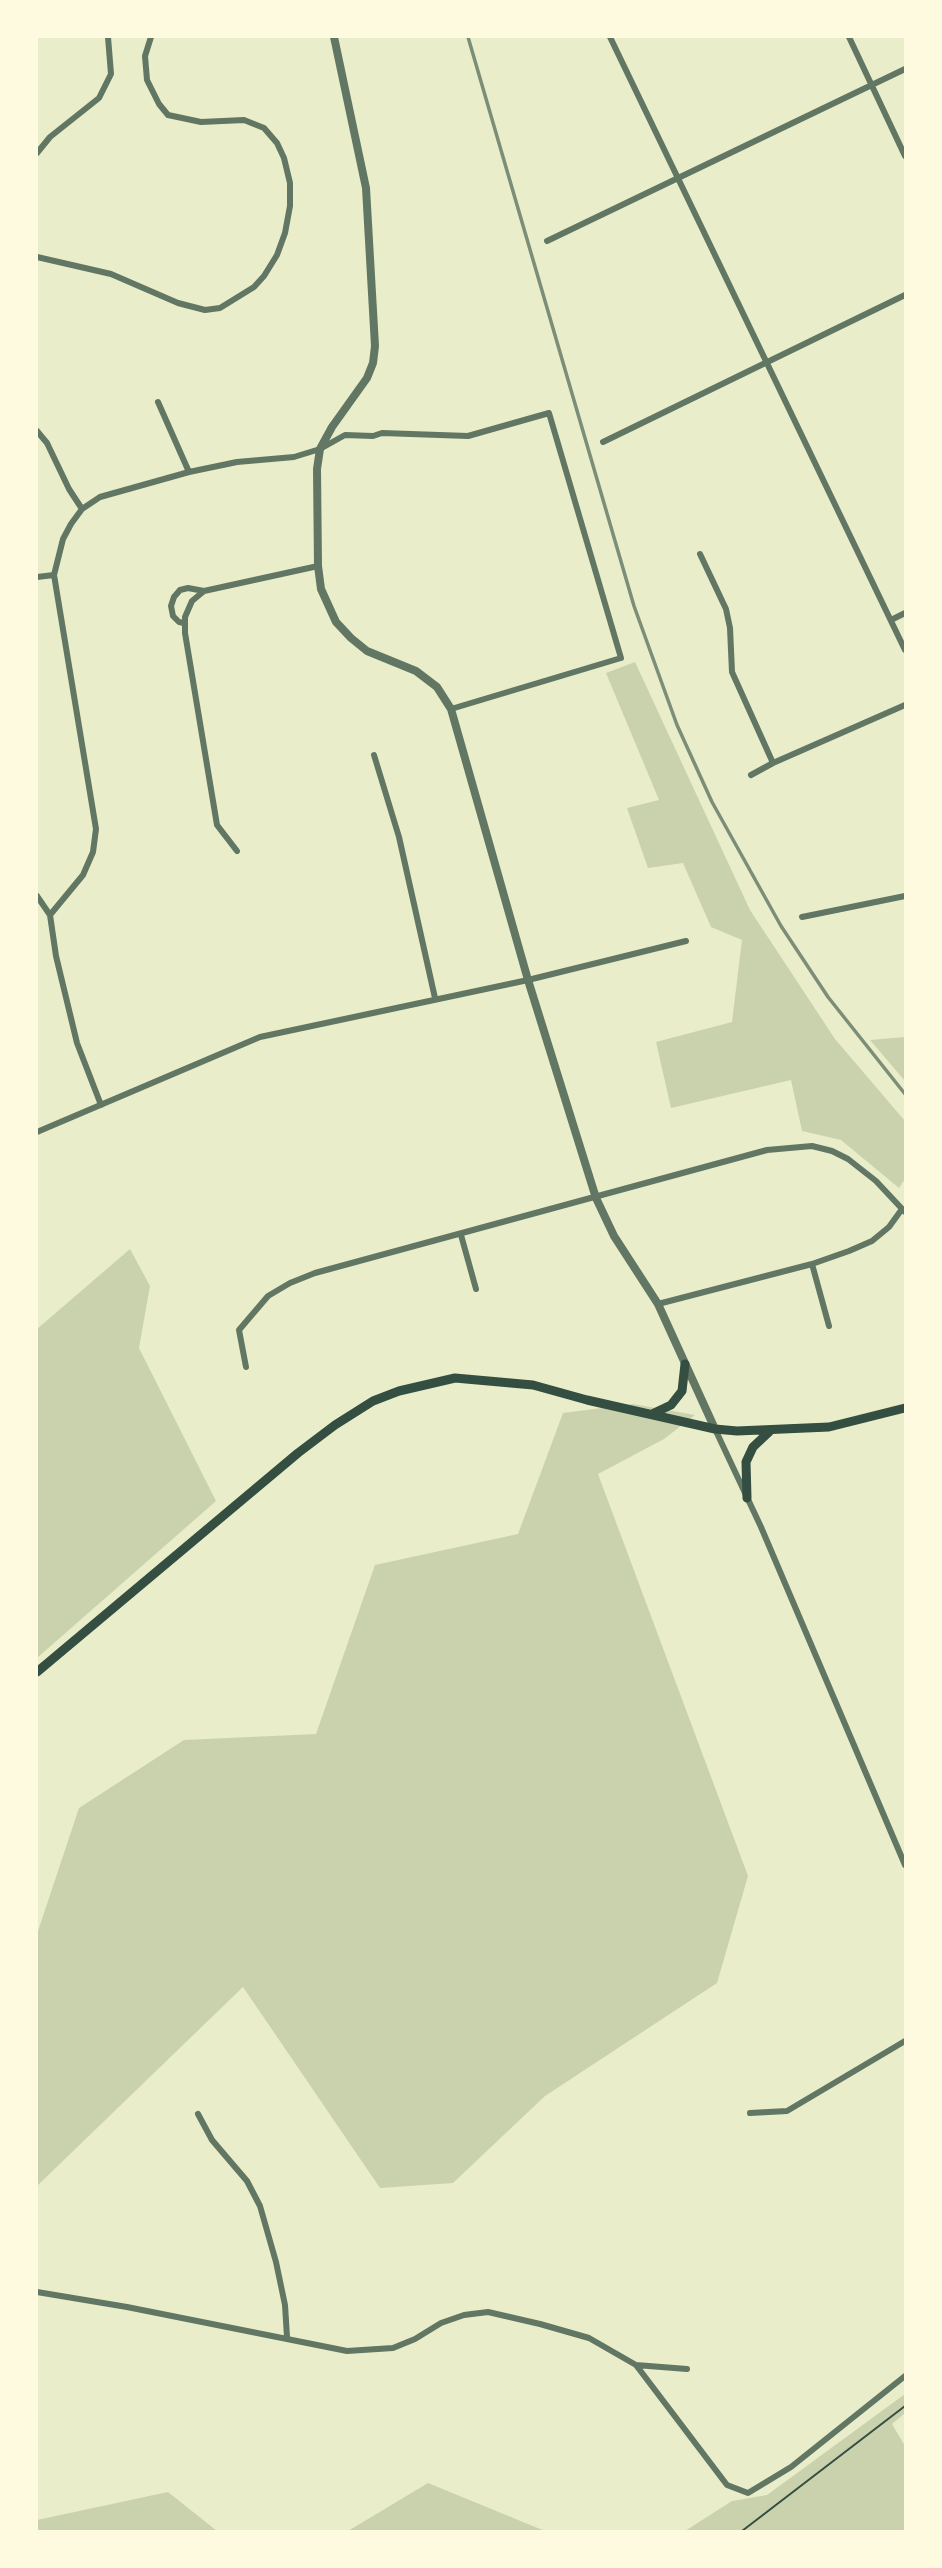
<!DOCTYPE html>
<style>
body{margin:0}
#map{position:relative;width:942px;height:2568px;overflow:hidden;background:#e9edc9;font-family:Overpass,sans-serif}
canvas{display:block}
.frame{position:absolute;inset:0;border:38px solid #fefae0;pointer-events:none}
</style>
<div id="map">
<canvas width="942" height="2568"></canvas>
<div class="frame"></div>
</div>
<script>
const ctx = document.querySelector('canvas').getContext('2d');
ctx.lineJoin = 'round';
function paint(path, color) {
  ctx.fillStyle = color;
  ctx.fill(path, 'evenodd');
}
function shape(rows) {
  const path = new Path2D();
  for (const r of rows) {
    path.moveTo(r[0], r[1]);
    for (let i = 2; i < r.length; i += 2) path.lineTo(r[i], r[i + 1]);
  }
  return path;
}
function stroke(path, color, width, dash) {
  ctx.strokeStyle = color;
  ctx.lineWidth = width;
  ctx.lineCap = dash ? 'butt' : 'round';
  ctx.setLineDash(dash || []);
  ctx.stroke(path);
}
paint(shape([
 [635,662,750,910,835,1039,905,1121,905,1179,899,1188,841,1140,802,1131,791,1080,671,1108,656,1042,732,1022,742,940,711,927,683,863,648,868,627,808,659,800,606,673],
 [905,1037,905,1081,870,1040],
 [130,1249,150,1286,139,1348,216,1501,37,1658,37,1329],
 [633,1404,695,1415,664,1439,598,1474,748,1876,717,1983,545,2096,453,2183,380,2188,243,1987,37,2186,37,1934,79,1808,184,1740,316,1734,375,1565,518,1534,563,1413],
 [905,2394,905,2413,892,2424,905,2446,905,2531,685,2531,732,2501,767,2495],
 [428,2483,545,2531,348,2531],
 [168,2492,217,2531,37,2531,37,2520]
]), '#cad2ad');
stroke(shape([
 [742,2531,905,2406]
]), '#344e41', 2);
stroke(shape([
 [610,37,905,650],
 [849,37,905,156],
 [37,153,50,137,99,98,111,74,108,37],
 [547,241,905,69],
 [37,257,111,274,178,303,205,310,220,308,254,287,264,276,277,255,285,233,290,206,290,183,284,158,277,143,264,128,244,120,201,122,168,115,159,104,147,80,145,56,151,37],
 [158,402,189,472],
 [37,431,47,443,69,489,82,509],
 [603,442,905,295],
 [700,554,726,609,730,628,732,672,773,763],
 [37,577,54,575],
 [891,620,905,613],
 [184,623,179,622,173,616,171,606,174,597,180,590,188,588,204,591],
 [374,755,399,837,435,998],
 [751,775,773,763,905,705],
 [237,851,217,825,185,633,185,617,192,601,204,591,318,566],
 [37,896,50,915,56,956,77,1043,101,1105],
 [50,915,83,875,93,852,96,829,54,575,63,539,71,524,82,509,100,497,189,472,237,462,294,457,320,449,345,435,373,436,382,433,468,436,549,413,621,658,451,709],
 [802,917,905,896],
 [37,1132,260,1037,528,980,686,941],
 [461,1235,476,1289],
 [812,1264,829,1326],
 [658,1304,812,1264,849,1251,872,1241,889,1227,902,1209],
 [246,1367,239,1330,268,1296,290,1283,315,1273,767,1150,812,1146,832,1151,848,1159,876,1181,905,1212],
 [715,1429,761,1527,905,1865],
 [750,2113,787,2111,905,2041],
 [198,2114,212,2140,247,2181,260,2206,276,2262,285,2305,287,2337],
 [37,2292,127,2307,347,2351,393,2348,415,2339,441,2323,464,2315,488,2312,540,2324,589,2338,636,2365,727,2485,748,2493,791,2467,905,2376],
 [636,2365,687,2369]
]), '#617663', 6);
stroke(shape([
 [334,37,366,188,375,346,373,363,367,378,332,427,320,449,317,469,318,566,321,589,336,622,351,638,367,651,416,671,437,687,451,709,528,980,596,1198,614,1236,658,1304,715,1429]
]), '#617663', 8);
stroke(shape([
 [652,1414,671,1405,682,1391,685,1364],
 [747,1498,746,1462,753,1447,769,1432],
 [37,1672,298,1453,335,1425,373,1401,399,1391,455,1378,533,1385,587,1400,715,1429,737,1431,829,1427,905,1408]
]), '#344e41', 9);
stroke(shape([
 [468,37,634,606,677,725,712,802,781,926,828,997,905,1094]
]), '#7c8e77', 3.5);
</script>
